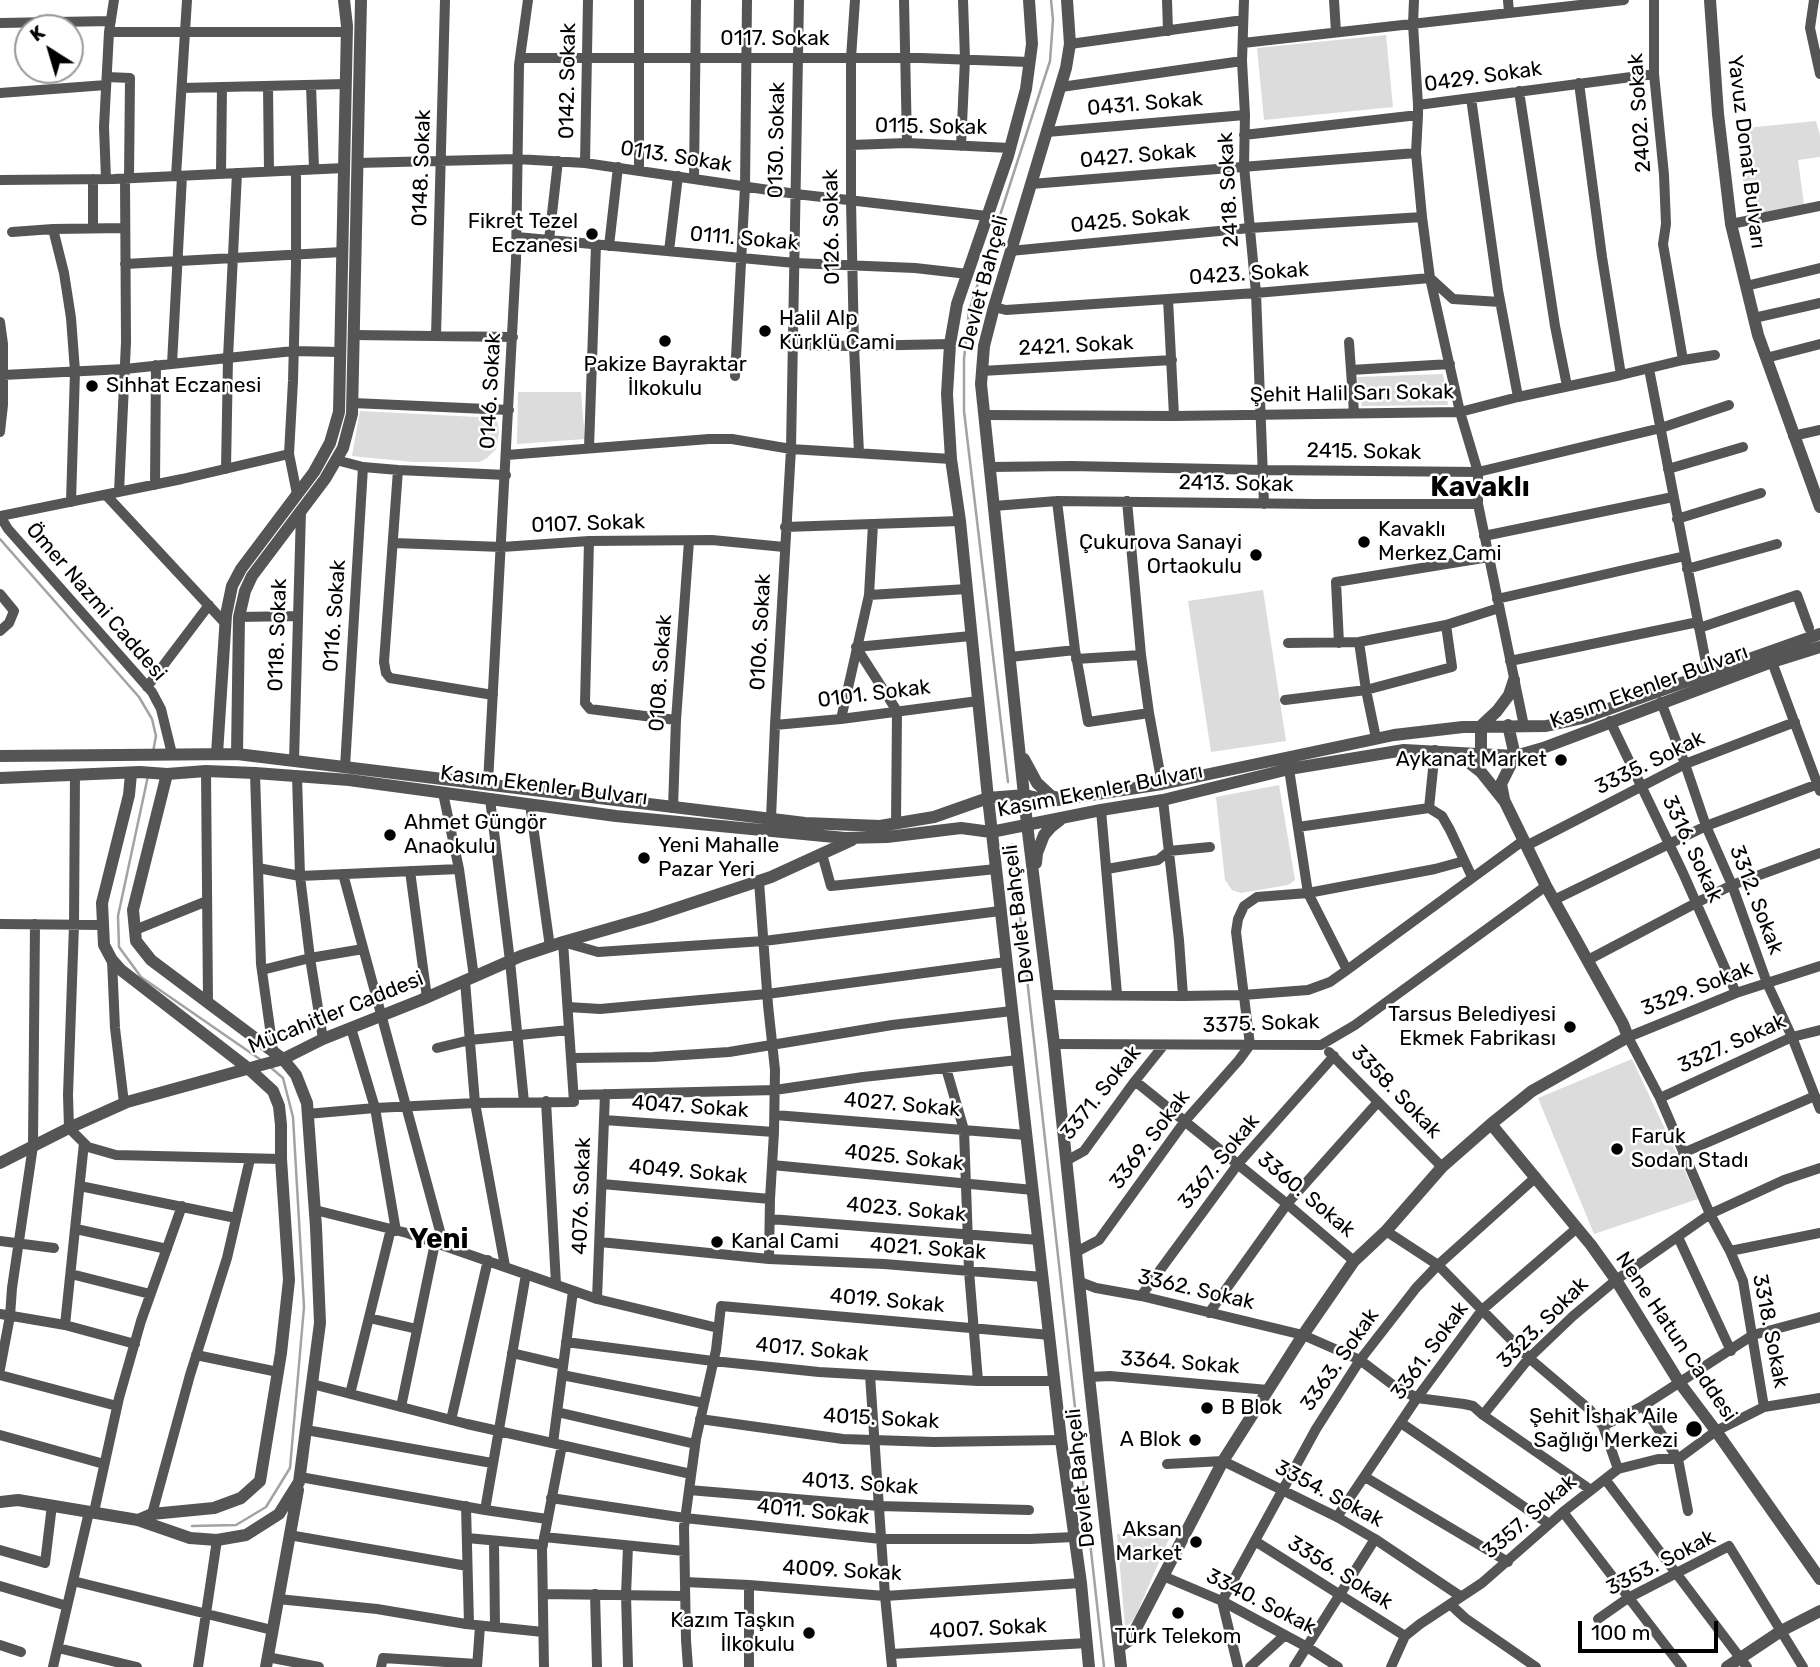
<!DOCTYPE html>
<meta charset="utf-8">
<style>
body{margin:0}
#map{position:relative;width:1820px;height:1667px;overflow:hidden;background:#fff;font-family:Rubik,sans-serif}
canvas{display:block}
.north{position:absolute;left:14px;top:14px;width:70px;height:70px;box-sizing:border-box;background:#fff;border:2px solid #999;border-radius:50%;rotate:323deg;font-size:19px;font-weight:700;line-height:28px;text-align:center;color:#000}
.north::after{content:'';display:block;margin:auto;width:24px;height:32px;background:#000;clip-path:polygon(50% 0,100% 100%,50% 72%,0 100%)}
.scale{position:absolute;left:1578px;top:1621px;width:140px;height:32px;box-sizing:border-box;border:4px solid #000;border-top:0;padding-left:9px;font-size:21px;line-height:24px;white-space:nowrap;color:#000;-webkit-text-stroke:5px #fff;paint-order:stroke}
</style>
<div id="map">
<canvas width="1820" height="1667"></canvas>
<div class="north">K</div>
<div class="scale">100 m</div>
</div>
<script>
const ctx = document.querySelector('canvas').getContext('2d');
ctx.lineJoin = 'round';
function paint(path, color) {
  ctx.fillStyle = color;
  ctx.fill(path, 'evenodd');
}
function shape(rows) {
  const path = new Path2D();
  for (const r of rows) {
    path.moveTo(r[0], r[1]);
    for (let i = 2; i < r.length; i += 2) path.lineTo(r[i], r[i + 1]);
  }
  return path;
}
function stroke(path, color, width, dash) {
  ctx.strokeStyle = color;
  ctx.lineWidth = width;
  ctx.lineCap = dash ? 'butt' : 'round';
  ctx.setLineDash(dash || []);
  ctx.stroke(path);
}
function write(font, color, halo, rows, align = 'center') {
  ctx.font = font + ' Rubik,sans-serif';
  ctx.lineWidth = 5;
  ctx.setLineDash([]);
  ctx.textBaseline = 'middle';
  ctx.strokeStyle = halo;
  ctx.fillStyle = color;
  for (const [text, x, y, turn = 0] of rows) {
    ctx.save();
    ctx.translate(x, y);
    ctx.rotate((+turn || 0) * Math.PI / 180);
    ctx.textAlign = isNaN(turn) ? turn : align;
    if (halo) ctx.strokeText(text, 0, 0);
    ctx.fillText(text, 0, 0);
    ctx.restore();
  }
}
paint(shape([
 [1386,35,1393,107,1264,120,1257,48],
 [1816,121,1820,135,1820,157,1798,160,1804,204,1756,214,1747,209,1736,129],
 [1443,374,1448,405,1362,406,1357,377],
 [518,392,581,392,585,439,517,444],
 [360,411,497,418,499,432,496,449,487,458,480,462,413,462,352,456],
 [1263,590,1286,741,1211,752,1188,601],
 [1279,785,1295,880,1288,885,1241,893,1232,890,1225,880,1216,797],
 [1632,1059,1698,1199,1594,1234,1538,1098],
 [1117,1534,1169,1539,1136,1615,1130,1624,1125,1626]
]), '#dcdcdc');
stroke(shape([
 [0,539,139,697,152,719,156,736,153,752],
 [148,776,118,916,119,947,141,977,261,1060],
 [1008,782,964,411,964,359,969,311,1050,61,1053,20,1051,0],
 [1012,844,1104,1667],
 [192,1526,236,1525,266,1507,290,1468,304,1307,293,1117,283,1078,269,1066]
]), '#a3a3a3', 2.5);
stroke(shape([
 [855,0,851,58,851,201,854,346,859,453],
 [904,0,907,143],
 [1167,0,1168,31],
 [1244,0,1242,61,1245,115,1244,166,1256,293,1264,504],
 [1334,0,1336,32],
 [1414,0,1413,24,1418,105],
 [1508,0,1509,13],
 [1654,0,1654,74,1664,175,1666,224,1663,244,1683,360],
 [1814,0,1810,28,1820,74],
 [0,23,111,21],
 [109,32,347,32],
 [1243,43,1624,0],
 [1070,44,1243,20],
 [520,58,921,58,1029,62],
 [107,77,130,78,129,178],
 [1579,83,1602,257,1621,375],
 [311,85,314,169],
 [268,86,269,172],
 [1061,87,1242,61],
 [182,88,346,84],
 [1519,91,1555,326,1567,386],
 [0,93,106,85],
 [1471,98,1498,290,1518,397],
 [1418,115,1416,153,1422,217,1430,278,1460,412,1478,472,1478,504,1524,726],
 [1047,132,1245,115],
 [1244,135,1418,115,1418,105,1654,74],
 [851,145,907,143,1010,148],
 [961,146,965,59,963,0],
 [357,163,517,159,585,163,796,194,987,216],
 [585,163,588,0],
 [639,170,639,0],
 [296,171,296,265,293,381,289,454,297,494],
 [221,174,222,87],
 [176,176,187,0],
 [93,179,93,228],
 [106,179,104,127,109,32,114,0],
 [694,179,696,0],
 [0,180,114,179,344,168],
 [1031,184,1416,153],
 [1731,224,1820,206],
 [53,229,64,273,71,318,75,371,71,502],
 [12,232,53,229,125,228],
 [517,237,795,263,915,268,968,274],
 [549,240,558,161],
 [609,246,618,167],
 [669,251,678,176],
 [1010,251,1250,228,1422,217],
 [125,264,342,252],
 [1746,286,1820,268],
 [1168,299,1174,416],
 [994,307,1006,310,1256,293,1430,278,1453,299,1500,302],
 [1754,318,1820,303],
 [0,322,3,344,3,405,0,432],
 [354,335,513,337],
 [436,336,445,0],
 [1349,342,1354,413],
 [793,345,854,346,950,344],
 [1766,358,1820,344],
 [172,364,182,176],
 [1649,369,1708,673],
 [1351,370,1450,364],
 [982,371,1172,360],
 [3,375,125,369,293,351,340,352],
 [735,376,745,187,747,0],
 [353,403,509,410],
 [985,415,1174,416,1460,412,1518,397,1621,375,1683,360,1715,355],
 [1793,436,1820,430],
 [589,448,596,245],
 [507,455,709,439,732,439,791,449,951,459],
 [336,460,363,467,398,470,506,475],
 [990,467,1072,466,1264,470,1478,472,1661,428,1729,405],
 [226,469,228,358,237,173],
 [1668,469,1743,447],
 [398,470,384,662,386,673,390,678,493,695],
 [155,485,156,365],
 [119,492,126,342,125,179],
 [106,495,225,623],
 [1057,501,1075,650,1088,722,1149,713],
 [1127,501,1141,655,1149,713,1162,784],
 [994,506,1057,501,1314,504,1478,504],
 [0,516,8,529,152,692,161,709,172,754],
 [0,516,182,479,289,454],
 [1677,519,1761,493],
 [785,527,960,521],
 [1484,536,1673,497],
 [589,541,585,703,590,709,676,720],
 [394,543,502,547,589,541,712,540,784,547],
 [1687,569,1777,544],
 [0,594,14,611,9,623,0,631],
 [869,595,967,589],
 [1497,599,1685,556],
 [239,617,298,616],
 [1699,628,1797,595,1809,628],
 [1359,642,1366,690,1376,738],
 [1288,643,1359,642,1446,625,1499,608],
 [1339,643,1336,582,1489,557],
 [1010,657,1075,650],
 [1076,659,1141,655],
 [1510,661,1698,622],
 [1772,662,1820,791],
 [147,687,209,605],
 [1285,700,1366,690,1452,667,1446,625],
 [1661,702,1685,764,1706,826,1732,885,1767,983,1792,1037,1820,1109],
 [841,719,869,595,873,524],
 [1610,721,1683,873,1736,993],
 [775,725,841,719,978,701],
 [294,761,301,511],
 [345,767,363,467],
 [1289,769,1308,893,1347,970],
 [206,771,208,1002],
 [255,773,261,964,273,1050],
 [75,775,74,925,68,1095,69,1128,88,1147,116,1155,281,1159],
 [297,776,300,876,310,958,323,1039],
 [488,783,516,260,519,65,528,0],
 [443,793,459,869,474,977],
 [490,799,510,961,524,1102],
 [1163,800,1179,940,1183,996],
 [530,804,550,947],
 [673,808,676,720,689,541],
 [1429,808,1435,750],
 [1101,810,1117,994],
 [771,818,775,725,791,449,799,0],
 [896,824,897,711,856,647,971,636],
 [1298,827,1429,808,1442,816,1450,830,1472,877],
 [1526,846,1685,764,1795,722],
 [822,854,831,886,996,869],
 [258,868,300,876,459,869],
 [1107,869,1158,860,1169,851,1210,847],
 [410,871,427,998],
 [343,874,444,1246],
 [759,881,768,1005,775,1070,774,1132,770,1199,769,1259],
 [1554,900,1706,826,1818,784],
 [0,924,104,925],
 [135,930,207,901],
 [112,960,115,1028,124,1103],
 [1588,960,1696,903,1732,885,1820,853],
 [262,970,310,958,363,949],
 [465,981,475,1103,505,1266],
 [1048,995,1183,996,1243,995,1308,990,1330,982,1347,970,1524,840],
 [568,1007,600,1009,767,994,1006,962],
 [351,1028,375,1108,396,1231],
 [1054,1044,1321,1045,1355,1025,1546,886],
 [437,1048,470,1040,569,1030],
 [1329,1052,1442,1167],
 [572,1058,653,1057,729,1052,892,1025,1012,1011],
 [946,1068,964,1130,969,1271,978,1381],
 [1135,1081,1287,1204,1354,1261],
 [575,1095,775,1090,863,1077,1018,1060],
 [1660,1098,1792,1037,1820,1030],
 [546,1101,556,1284],
 [307,1114,375,1108,475,1103,574,1102,563,942,598,952,764,941,1000,911],
 [775,1115,1026,1135],
 [604,1120,774,1132],
 [1683,1153,1815,1096],
 [1066,1161,1084,1151,1135,1081,1163,1046],
 [772,1165,1033,1190],
 [602,1184,770,1199],
 [80,1186,236,1218],
 [315,1210,407,1233,597,1299,718,1328],
 [770,1219,1039,1240],
 [76,1229,167,1249],
 [1386,1231,1438,1265,1529,1358,1589,1409,1603,1426,1618,1469],
 [1678,1237,1731,1351],
 [0,1241,54,1248],
 [600,1242,769,1259,884,1264,1043,1277],
 [1730,1251,1820,1233],
 [1076,1252,1099,1240,1185,1121,1239,1060,1250,1045,1236,932,1238,919,1244,906,1257,897,1308,893,1435,869,1464,861],
 [71,1274,150,1294],
 [1080,1282,1096,1288,1141,1296,1303,1335,1360,1360,1393,1385,1417,1398,1464,1404,1473,1406,1483,1415,1591,1490],
 [1141,1296,1238,1164,1334,1056],
 [597,1299,605,1094],
 [1209,1313,1287,1204,1378,1102],
 [0,1314,65,1325,135,1344],
 [369,1318,417,1329],
 [65,1325,84,1143],
 [566,1342,713,1361,819,1372,978,1381,1055,1381],
 [512,1353,563,1365],
 [196,1355,278,1372],
 [0,1369,10,1316,12,1288,33,1146,35,924],
 [0,1375,117,1406],
 [562,1375,704,1403],
 [870,1375,885,1596,892,1667],
 [1089,1377,1110,1376,1268,1390],
 [312,1384,467,1424,691,1474],
 [350,1394,391,1229],
 [1643,1406,1678,1459,1688,1511],
 [401,1407,435,1243],
 [1764,1407,1743,1281,1730,1251,1710,1214,1660,1098,1628,1037,1736,993,1820,966],
 [557,1412,695,1444],
 [1483,1415,1529,1358,1573,1316,1616,1280,1710,1214,1784,1180,1820,1168],
 [700,1419,843,1439,934,1442,1061,1440],
 [451,1420,488,1260],
 [1401,1423,1549,1524],
 [1603,1426,1643,1406,1753,1335,1820,1317],
 [306,1430,492,1463],
 [0,1435,104,1464],
 [553,1443,573,1291],
 [1167,1464,1223,1461,1337,1517,1375,1539,1460,1596],
 [300,1477,485,1510,547,1519],
 [1365,1477,1508,1562],
 [1605,1479,1747,1667],
 [689,1490,879,1506,1029,1510],
 [551,1498,685,1518,881,1539,1030,1539,1074,1537],
 [466,1506,469,1624],
 [485,1510,526,1274],
 [94,1512,119,1398,141,1321,182,1206],
 [1563,1512,1682,1667],
 [152,1514,190,1375,227,1258,250,1159],
 [1337,1517,1417,1398,1482,1310,1577,1228],
 [289,1535,467,1566],
 [544,1537,684,1551],
 [467,1538,543,1545],
 [494,1541,495,1627],
 [1255,1541,1405,1636],
 [0,1550,45,1563,52,1505],
 [1163,1576,1222,1601,1307,1647,1338,1667],
 [73,1581,272,1630],
 [685,1582,749,1585,885,1596,1081,1583],
 [0,1586,67,1606],
 [543,1594,685,1596],
 [595,1594,597,1667],
 [278,1599,377,1609,466,1624,543,1632],
 [1451,1605,1465,1618,1536,1667],
 [1598,1619,1628,1598,1729,1546,1803,1667],
 [0,1645,21,1652],
 [58,1648,137,1667],
 [891,1654,1087,1643],
 [267,1657,319,1667],
 [53,1667,89,1512],
 [198,1667,217,1540],
 [381,1667,383,1658,477,1664],
 [477,1667,480,1626],
 [544,1667,542,1549,562,1445],
 [628,1667,626,1595,628,1546],
 [688,1667,686,1640,684,1527,696,1439,716,1350,721,1306,1050,1335],
 [749,1667,749,1585],
 [1238,1667,1222,1601,1316,1429,1360,1360,1416,1288,1438,1265,1536,1177],
 [1250,1667,1285,1635],
 [1294,1667,1375,1539],
 [1391,1667,1405,1636,1420,1624,1482,1583,1563,1512,1618,1469,1658,1459,1678,1459,1716,1431,1764,1407,1820,1398]
]), '#555', 10);
stroke(shape([
 [1029,0,1032,44,1026,89,1008,156,957,304,950,344,947,394,951,459,960,521,988,798,1061,1440,1081,1583,1089,1667],
 [1067,0,1070,44,1066,68,994,307,984,346,981,384,1027,824,1054,1044,1089,1377,1121,1667],
 [1710,0,1718,114,1731,224,1758,335,1820,507],
 [217,754,226,615,232,586,241,569,314,472,330,443,339,412,347,26,344,0],
 [237,754,239,617,245,591,252,576,325,479,343,448,352,414,361,0],
 [0,756,237,754,805,823,880,826,934,817,988,798,1025,795,1051,801,1162,784,1394,735,1463,727,1546,726,1583,718,1820,634],
 [1024,759,1037,783,1051,796,1059,798],
 [1481,762,1481,726,1497,711,1509,695,1514,680],
 [131,774,129,795,102,903,104,945,112,960,121,970,249,1069,273,1091,279,1106,281,1125,281,1159,289,1280,281,1353,260,1481,241,1498,214,1508,152,1514,138,1520],
 [0,778,140,772,167,774,206,771,255,773,349,780,616,816,845,838,887,837,961,828,991,832,1101,810,1163,800,1289,769,1404,750,1515,756,1543,748,1772,662,1820,647],
 [1504,799,1501,784,1515,756,1508,725],
 [1036,863,1037,853,1044,835,1051,827,1060,820],
 [1491,1124,1591,1245,1616,1280,1679,1382,1716,1431,1820,1579],
 [0,1163,69,1128,127,1102,283,1059,323,1039,421,1000,521,956,563,942,650,917,771,877,852,840],
 [0,1502,18,1500,138,1520,190,1538,217,1540,246,1535,279,1514,299,1482,320,1323,316,1227,307,1103,296,1075,283,1059,151,960,136,941,133,910,167,774],
 [1119,1647,1130,1640,1223,1461,1303,1335,1354,1261,1386,1231,1442,1167,1491,1124,1532,1091,1628,1037,1623,1024,1546,886,1505,802,1481,772,1467,761,1457,756],
 [266,1667,298,1490],
 [1727,1667,1781,1631,1820,1611]
]), '#555', 12);
for (const [x, y, r, color] of [
 [592,234,7,"#000"],
 [765,331,7,"#000"],
 [665,341,7,"#000"],
 [92,386,7,"#000"],
 [1364,542,7,"#000"],
 [1256,555,7,"#000"],
 [1561,760,7,"#000"],
 [390,835,7,"#000"],
 [644,858,7,"#000"],
 [1570,1027,7,"#000"],
 [1617,1149,7,"#000"],
 [717,1242,7,"#000"],
 [1207,1408,7,"#000"],
 [1694,1429,9,"#000"],
 [1195,1440,7,"#000"],
 [1196,1542,7,"#000"],
 [1178,1613,7,"#000"],
 [809,1633,7,"#000"]
]) {
  const dot = new Path2D();
  dot.arc(x, y, r, 0, 2 * Math.PI);
  ctx.fillStyle = color;
  ctx.fill(dot);
  stroke(dot, '#fff', 2.5);
}
write('21px', '#000', '#fff', [
 ["0117. Sokak",775,39],
 ["0429. Sokak",1483,77,-8],
 ["0142. Sokak",568,81,-89],
 ["0431. Sokak",1145,104,-5],
 ["2402. Sokak",1640,113,-94],
 ["0115. Sokak",931,127,1],
 ["0130. Sokak",777,140,-89],
 ["Yavuz Donat Bulvarı",1746,152,83],
 ["0427. Sokak",1138,156,-5],
 ["0113. Sokak",676,157,9],
 ["0148. Sokak",422,168,-88],
 ["2418. Sokak",1229,190,-93],
 ["0425. Sokak",1130,220,-6],
 ["0126. Sokak",832,227,-91],
 ["0111. Sokak",744,239,5],
 ["0423. Sokak",1249,274,-4],
 ["Devlet Bahçeli",984,283,-75],
 ["2421. Sokak",1076,346,-3],
 ["0146. Sokak",491,391,-87],
 ["Şehit Halil Sarı Sokak",1352,394,-1],
 ["2415. Sokak",1364,452,1],
 ["2413. Sokak",1236,484,1],
 ["0107. Sokak",588,524,-2],
 ["Ömer Nazmi Caddesi",96,602,49],
 ["0116. Sokak",335,616,-86],
 ["0106. Sokak",761,632,-87],
 ["0118. Sokak",278,635,-88],
 ["0108. Sokak",661,673,-86],
 ["Kasım Ekenler Bulvarı",1649,687,-20],
 ["0101. Sokak",874,694,-7],
 ["3335. Sokak",1650,763,-26],
 ["Kasım Ekenler Bulvarı",544,786,7],
 ["Kasım Ekenler Bulvarı",1100,791,-11],
 ["3316. Sokak",1692,849,65],
 ["3312. Sokak",1756,900,69],
 ["Devlet Bahçeli",1019,914,-97],
 ["3329. Sokak",1697,989,-21],
 ["Mücahitler Caddesi",336,1013,-22],
 ["3375. Sokak",1261,1024,-2],
 ["3327. Sokak",1732,1044,-24],
 ["3358. Sokak",1396,1092,46],
 ["3371. Sokak",1101,1093,-51],
 ["4027. Sokak",902,1105,5],
 ["4047. Sokak",690,1107,4],
 ["3369. Sokak",1150,1140,-53],
 ["4025. Sokak",904,1158,6],
 ["3367. Sokak",1219,1162,-51],
 ["4049. Sokak",688,1172,5],
 ["3360. Sokak",1306,1195,40],
 ["4076. Sokak",582,1196,-88],
 ["4023. Sokak",906,1210,5],
 ["4021. Sokak",928,1249,4],
 ["3362. Sokak",1196,1290,13],
 ["4019. Sokak",887,1301,5],
 ["3323. Sokak",1543,1323,-45],
 ["3318. Sokak",1770,1331,79],
 ["Nene Hatun Caddesi",1676,1337,56],
 ["4017. Sokak",812,1350,5],
 ["3361. Sokak",1430,1351,-54],
 ["3363. Sokak",1340,1360,-55],
 ["3364. Sokak",1180,1363,4],
 ["4015. Sokak",881,1419,3],
 ["Devlet Bahçeli",1081,1478,-96],
 ["4013. Sokak",860,1484,4],
 ["3354. Sokak",1329,1494,28],
 ["4011. Sokak",813,1512,6],
 ["3357. Sokak",1530,1517,-41],
 ["3353. Sokak",1661,1563,-27],
 ["4009. Sokak",842,1571,3],
 ["3356. Sokak",1340,1573,32],
 ["3340. Sokak",1261,1602,27],
 ["4007. Sokak",988,1629,-3]
]);
write('21px', '#000', '#fff', [
 ["Fikret Tezel",578,222],
 ["Eczanesi",578,246],
 ["Halil Alp",779,319,"left"],
 ["Kürklü Cami",779,343,"left"],
 ["Pakize Bayraktar",665,365,"center"],
 ["İlkokulu",665,389,"center"],
 ["Sıhhat Eczanesi",106,386,"left"],
 ["Kavaklı",1378,530,"left"],
 ["Merkez Cami",1378,554,"left"],
 ["Çukurova Sanayi",1242,543],
 ["Ortaokulu",1242,567],
 ["Aykanat Market",1547,760],
 ["Ahmet Güngör",404,823,"left"],
 ["Anaokulu",404,847,"left"],
 ["Yeni Mahalle",658,846,"left"],
 ["Pazar Yeri",658,870,"left"],
 ["Tarsus Belediyesi",1556,1015],
 ["Ekmek Fabrikası",1556,1039],
 ["Faruk",1631,1137,"left"],
 ["Sodan Stadı",1631,1161,"left"],
 ["Kanal Cami",731,1242,"left"],
 ["B Blok",1221,1408,"left"],
 ["Şehit İshak Aile",1678,1417],
 ["Sağlığı Merkezi",1678,1441],
 ["A Blok",1181,1440],
 ["Aksan",1182,1530],
 ["Market",1182,1554],
 ["Kazım Taşkın",795,1621],
 ["İlkokulu",795,1645],
 ["Türk Telekom",1178,1637,"center"]
], 'right');
write('bold 28px', '#000', '#fff', [
 ["Kavaklı",1480,488],
 ["Yeni",439,1240]
]);
</script>
